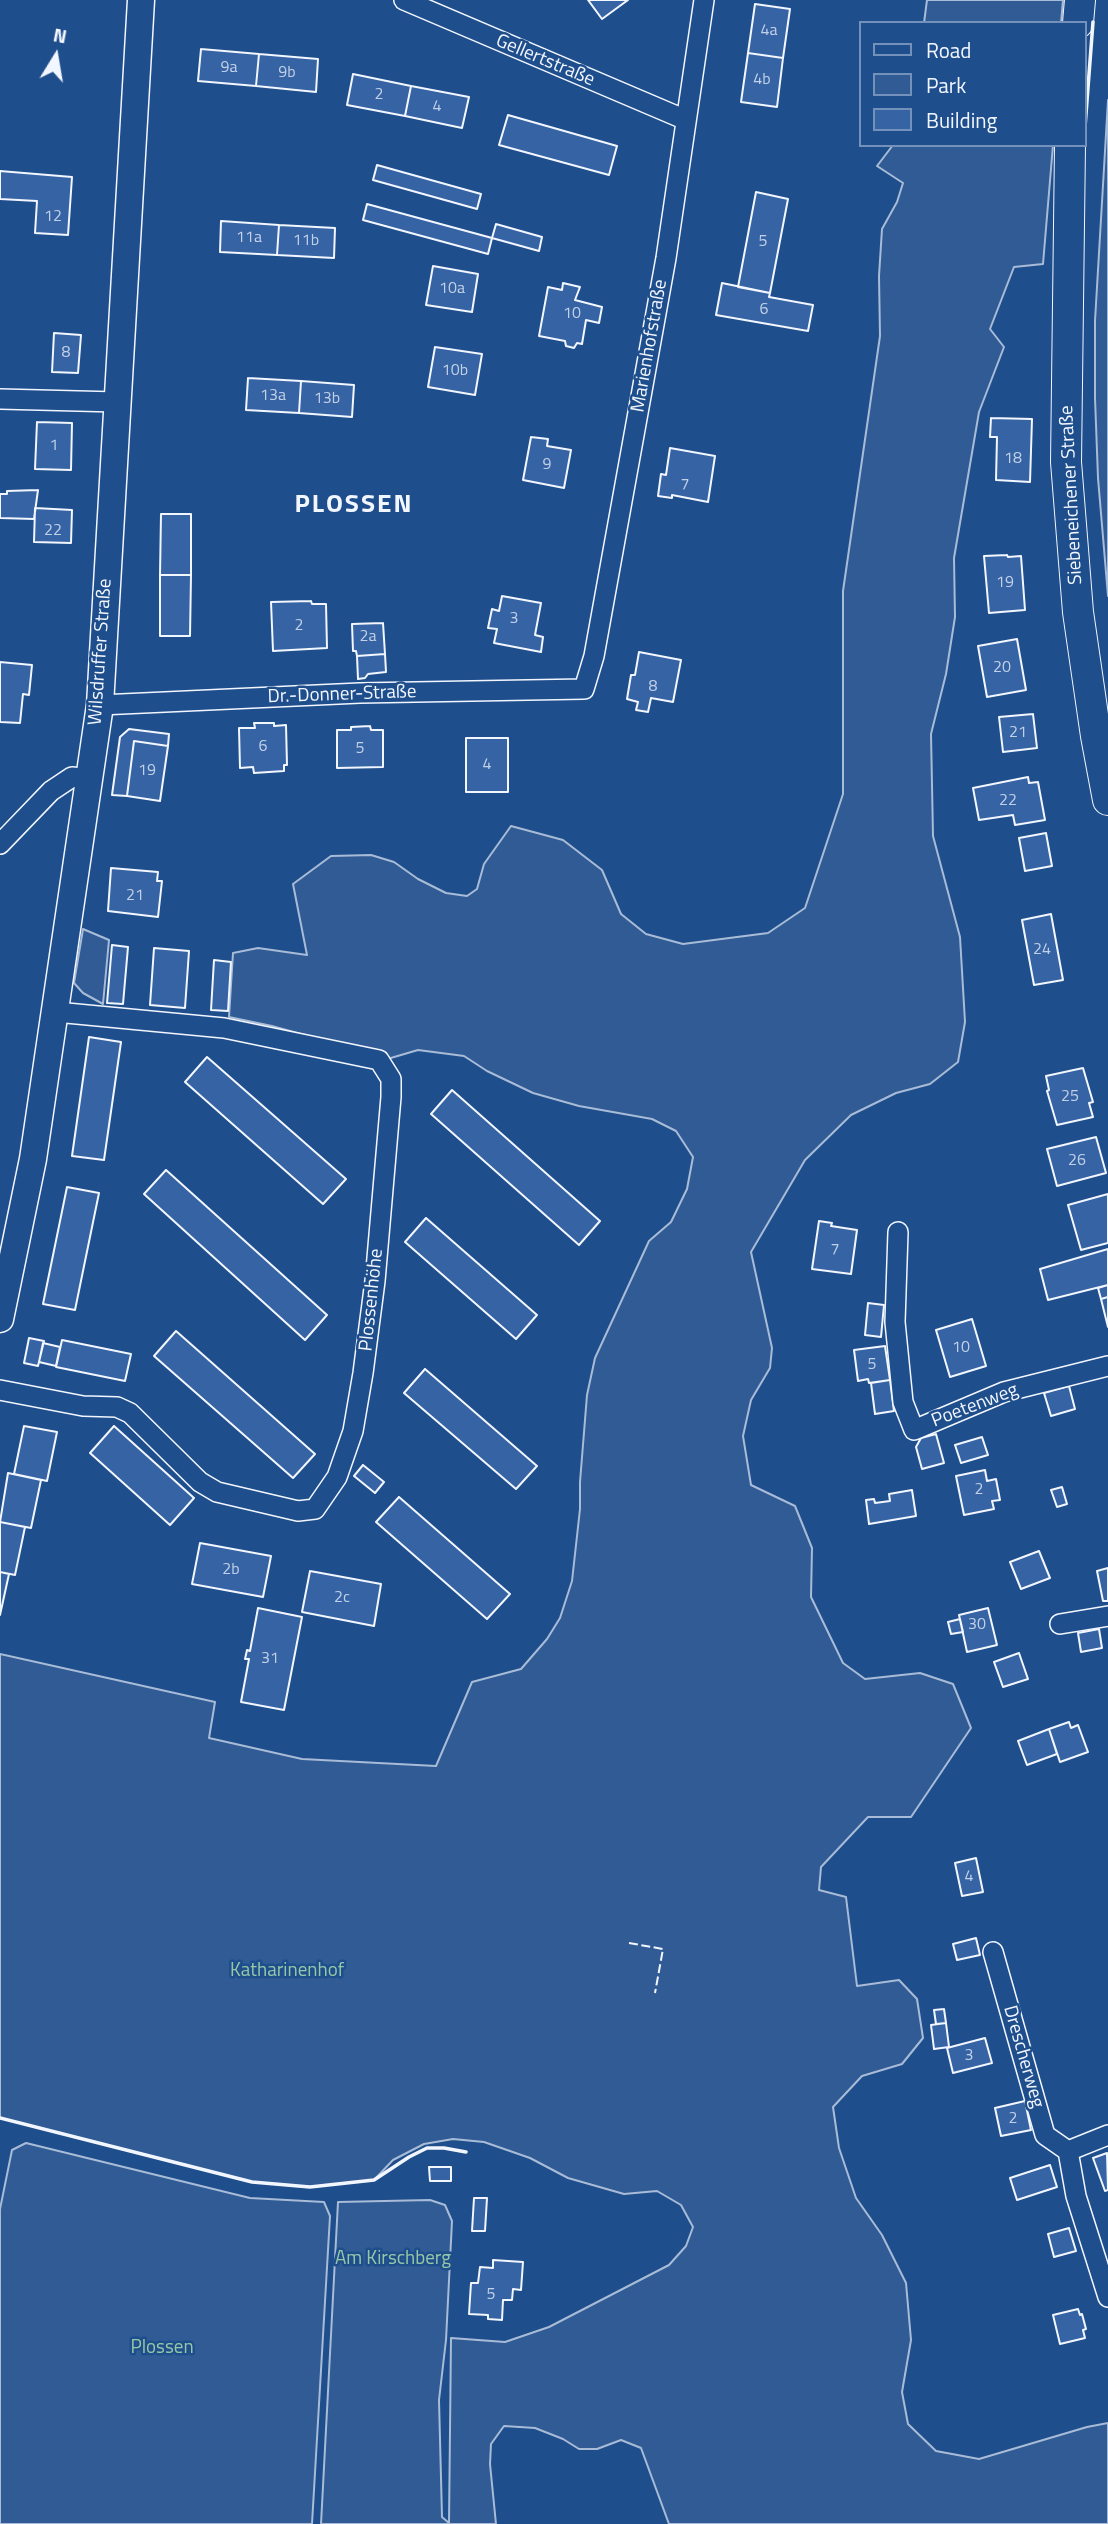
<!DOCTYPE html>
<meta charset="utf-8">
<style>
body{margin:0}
#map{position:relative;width:1108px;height:2524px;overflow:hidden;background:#1f4e8c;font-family:"Titillium Web",sans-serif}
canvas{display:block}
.legend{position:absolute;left:859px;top:21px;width:228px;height:126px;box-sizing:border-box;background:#1f4e8c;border:2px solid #7391ba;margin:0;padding:9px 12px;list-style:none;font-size:21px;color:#f2f6ff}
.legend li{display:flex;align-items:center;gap:14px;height:35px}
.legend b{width:35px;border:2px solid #7391ba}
.north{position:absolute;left:21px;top:21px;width:70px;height:70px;-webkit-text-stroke:5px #1f4e8c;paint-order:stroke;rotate:11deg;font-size:19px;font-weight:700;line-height:28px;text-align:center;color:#f2f6ff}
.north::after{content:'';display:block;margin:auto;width:24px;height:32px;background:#f2f6ff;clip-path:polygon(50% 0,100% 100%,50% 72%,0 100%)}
</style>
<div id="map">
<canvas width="1108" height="2524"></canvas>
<ul class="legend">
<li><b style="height:9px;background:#1f4e8c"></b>Road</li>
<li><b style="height:19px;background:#305b95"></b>Park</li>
<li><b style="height:19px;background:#3563a3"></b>Building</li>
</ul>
<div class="north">N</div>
</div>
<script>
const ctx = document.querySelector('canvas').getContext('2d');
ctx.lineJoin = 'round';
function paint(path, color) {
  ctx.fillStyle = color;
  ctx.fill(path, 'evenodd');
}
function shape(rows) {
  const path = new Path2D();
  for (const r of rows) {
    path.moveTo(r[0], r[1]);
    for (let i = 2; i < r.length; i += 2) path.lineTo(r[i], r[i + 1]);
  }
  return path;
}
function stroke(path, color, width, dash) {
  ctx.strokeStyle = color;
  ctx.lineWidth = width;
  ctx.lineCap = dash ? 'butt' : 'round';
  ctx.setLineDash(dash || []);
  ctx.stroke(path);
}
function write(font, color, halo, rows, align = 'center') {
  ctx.font = font + ' "Titillium Web",sans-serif';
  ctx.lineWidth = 5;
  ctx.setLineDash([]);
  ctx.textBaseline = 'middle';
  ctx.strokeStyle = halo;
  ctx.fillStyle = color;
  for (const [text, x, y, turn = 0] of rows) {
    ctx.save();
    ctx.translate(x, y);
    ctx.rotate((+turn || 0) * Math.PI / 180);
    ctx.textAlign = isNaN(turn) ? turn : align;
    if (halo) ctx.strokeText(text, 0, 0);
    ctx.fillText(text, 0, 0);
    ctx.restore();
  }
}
const green = shape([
 [927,0,1063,0,1061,23,924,23,927,0],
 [1108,100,1108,596,1098,478,1095,398,1095,321,1108,100],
 [893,145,1053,145,1043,264,1014,267,990,329,1004,347,979,412,954,558,955,617,946,674,931,734,933,836,960,937,965,1022,958,1062,930,1084,896,1093,851,1115,805,1160,751,1252,772,1348,770,1368,751,1400,743,1436,751,1485,795,1506,812,1548,811,1597,843,1663,865,1679,920,1673,953,1684,971,1728,911,1817,868,1817,821,1867,819,1890,846,1897,857,1986,899,1980,917,1999,923,2038,902,2064,862,2076,833,2107,839,2148,856,2198,882,2235,906,2283,911,2340,902,2392,908,2424,936,2451,979,2459,1087,2427,1108,2423,1108,2524,669,2524,641,2448,621,2440,597,2449,579,2449,563,2439,535,2428,504,2426,491,2444,490,2464,496,2524,321,2524,338,2202,430,2200,445,2205,452,2221,446,2340,439,2400,442,2517,449,2523,451,2338,505,2342,549,2327,669,2265,686,2246,693,2227,681,2205,657,2191,624,2194,568,2178,530,2158,484,2142,453,2139,424,2144,393,2160,374,2180,310,2187,252,2182,0,2118,0,1654,215,1702,209,1738,302,1759,436,1766,472,1682,521,1669,547,1639,560,1618,572,1581,580,1509,580,1482,587,1395,595,1358,649,1241,671,1222,687,1189,693,1157,676,1131,652,1119,579,1106,533,1093,487,1071,464,1056,418,1050,384,1060,377,1055,272,1026,229,1017,233,953,258,948,307,955,293,884,331,856,371,855,394,862,418,879,446,893,467,896,477,889,484,864,511,826,563,840,602,870,621,914,646,934,683,944,768,933,805,908,843,794,843,591,880,336,879,276,882,229,897,202,903,183,877,166,893,145],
 [83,929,109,940,103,1004,83,993,74,983,83,929],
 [26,2143,250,2198,324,2202,330,2216,312,2524,0,2524,0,2209,12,2150,26,2143]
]);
paint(green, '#305b95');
stroke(green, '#a8bbd7', 2);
const building = shape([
 [588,0,628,0,602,19,588,0],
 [755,4,790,9,783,58,748,53,755,4],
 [201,49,259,54,256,86,198,81,201,49],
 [748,53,783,58,777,107,741,102,748,53],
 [259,54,318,59,316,92,256,86,259,54],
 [353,74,411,86,405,116,347,105,353,74],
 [411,86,469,97,462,128,405,116,411,86],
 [508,115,617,146,609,175,499,145,508,115],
 [377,165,481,194,477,209,373,180,377,165],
 [0,171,72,177,68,235,35,233,37,201,0,199,0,171],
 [756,192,788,199,770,293,738,287,756,192],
 [367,204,492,238,488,254,363,220,367,204],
 [221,221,279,225,277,255,220,252,221,221],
 [496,224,542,237,539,251,492,238,496,224],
 [279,225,335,228,334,258,277,255,279,225],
 [433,266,478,274,472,312,426,305,433,266],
 [563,283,580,287,575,300,602,307,599,323,586,320,582,344,577,343,574,348,566,346,565,341,539,336,548,287,562,290,563,283],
 [722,283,770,293,769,297,813,305,808,331,716,315,722,283],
 [54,333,81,335,78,373,52,372,54,333],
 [435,347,482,354,475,395,428,387,435,347],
 [248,378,301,381,299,413,246,410,248,378],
 [301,381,354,385,352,417,299,413,301,381],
 [991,418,1032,419,1030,482,996,480,997,437,990,437,991,418],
 [37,422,72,423,71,470,35,469,37,422],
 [531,437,548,439,547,446,571,450,564,488,523,480,531,437],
 [670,448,715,456,708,502,672,495,672,498,658,496,661,474,666,475,670,448],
 [38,490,34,519,0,518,0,494,7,494,7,491,38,490],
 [35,508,72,510,71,543,34,542,35,508],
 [161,514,191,514,191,575,160,575,161,514],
 [1007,555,1008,557,1021,556,1025,610,989,613,984,556,1007,555],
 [160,575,191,575,190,636,160,636,160,575],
 [502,596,541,603,535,635,543,637,541,652,494,643,497,629,488,628,492,609,499,611,502,596],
 [311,601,312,604,326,604,327,648,273,651,271,602,311,601],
 [383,623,385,654,357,656,356,651,353,651,352,624,383,623],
 [1017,639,1026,690,987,697,978,646,1017,639],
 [639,652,681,660,673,702,651,698,648,712,636,710,638,702,627,699,631,675,635,675,639,652],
 [385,654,386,672,368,674,365,678,358,679,357,656,385,654],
 [0,662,32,665,29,695,23,694,20,723,0,722,0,662],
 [1033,714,1037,748,1003,752,999,717,1033,714],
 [254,723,274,723,274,726,286,725,287,765,284,765,284,771,254,773,253,767,240,768,239,728,255,728,254,723],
 [370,726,371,730,383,730,383,767,337,768,337,730,351,730,351,727,370,726],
 [129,729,169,734,168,746,134,741,127,796,112,795,120,737,129,729],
 [466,738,508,738,508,792,466,792,466,738],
 [134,741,168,746,160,801,127,796,134,741],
 [1028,777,1029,783,1038,782,1045,820,1015,825,1013,815,979,820,973,788,1028,777],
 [1046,833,1052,866,1025,871,1019,838,1046,833],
 [111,868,158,872,157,881,162,881,158,917,108,911,111,868],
 [1051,914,1063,980,1034,985,1022,920,1051,914],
 [112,945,128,947,123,1004,107,1003,112,945],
 [154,948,189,951,185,1008,150,1005,154,948],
 [214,960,231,962,228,1011,211,1010,214,960],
 [89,1037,121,1042,104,1160,72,1156,89,1037],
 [207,1057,346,1179,323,1204,185,1082,207,1057],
 [1083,1068,1093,1102,1089,1103,1093,1117,1057,1125,1047,1091,1049,1090,1046,1076,1083,1068],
 [452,1090,600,1221,579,1245,431,1114,452,1090],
 [1096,1137,1106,1173,1057,1186,1047,1149,1096,1137],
 [166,1170,327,1315,305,1340,144,1194,166,1170],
 [67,1187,99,1193,75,1310,43,1304,67,1187],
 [1108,1194,1108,1243,1081,1250,1068,1205,1108,1194],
 [426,1218,537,1315,516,1339,405,1242,426,1218],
 [819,1221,832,1223,831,1226,857,1230,851,1274,812,1269,819,1221],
 [1108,1249,1108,1285,1048,1300,1040,1269,1108,1249],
 [1108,1285,1108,1297,1101,1299,1098,1288,1108,1285],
 [1108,1297,1108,1327,1101,1299,1108,1297],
 [868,1303,884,1305,881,1337,865,1335,868,1303],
 [972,1319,986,1366,950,1377,936,1330,972,1319],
 [176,1331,315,1454,293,1478,154,1356,176,1331],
 [29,1338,44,1341,38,1366,24,1363,29,1338],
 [62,1340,131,1354,125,1381,56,1367,62,1340],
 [43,1343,60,1347,56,1366,39,1362,43,1343],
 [885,1346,890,1380,869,1383,868,1379,858,1381,854,1350,885,1346],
 [425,1369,537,1466,516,1489,404,1393,425,1369],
 [890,1380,894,1411,875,1414,871,1383,890,1380],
 [1069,1386,1075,1409,1051,1416,1044,1393,1069,1386],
 [24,1426,57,1432,47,1481,14,1474,24,1426],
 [114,1426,194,1498,170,1525,90,1453,114,1426],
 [936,1434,944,1463,922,1469,916,1447,921,1438,936,1434],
 [982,1437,988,1455,961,1463,955,1445,982,1437],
 [363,1465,384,1482,375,1493,354,1476,363,1465],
 [985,1470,987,1481,996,1479,1000,1500,992,1501,994,1509,964,1515,956,1476,985,1470],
 [8,1473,41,1480,31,1528,0,1522,8,1473],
 [1062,1487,1067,1504,1057,1507,1051,1490,1062,1487],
 [912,1490,916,1516,869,1524,866,1500,874,1499,875,1503,890,1501,889,1494,912,1490],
 [399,1497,510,1594,487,1619,376,1522,399,1497],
 [0,1522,25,1527,15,1575,0,1572,0,1522],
 [200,1543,271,1556,263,1597,192,1584,200,1543],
 [1039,1551,1050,1578,1021,1589,1010,1562,1039,1551],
 [1108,1568,1108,1601,1103,1601,1097,1571,1108,1568],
 [310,1571,381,1584,374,1626,302,1612,310,1571],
 [0,1572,9,1574,0,1615,0,1572],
 [258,1608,302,1617,284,1710,241,1702,249,1659,245,1659,247,1650,250,1651,258,1608],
 [988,1608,997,1645,967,1652,959,1615,988,1608],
 [960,1619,963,1632,951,1634,948,1622,960,1619],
 [1099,1629,1102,1648,1081,1652,1078,1633,1099,1629],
 [1019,1653,1028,1679,1003,1687,994,1662,1019,1653],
 [1069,1722,1071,1728,1078,1725,1088,1752,1060,1762,1049,1729,1069,1722],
 [1049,1729,1057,1754,1027,1765,1018,1741,1049,1729],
 [976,1858,983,1892,962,1896,955,1863,976,1858],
 [976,1938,980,1955,957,1960,953,1944,976,1938],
 [944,2009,946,2023,936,2024,934,2010,944,2009],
 [946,2023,949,2047,934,2049,931,2025,946,2023],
 [985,2038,992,2063,953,2073,947,2048,985,2038],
 [1025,2101,1031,2130,1001,2136,995,2108,1025,2101],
 [1107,2153,1108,2190,1105,2191,1093,2158,1107,2153],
 [1050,2165,1057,2187,1017,2200,1010,2178,1050,2165],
 [429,2167,451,2167,451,2181,430,2181,429,2167],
 [474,2198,487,2198,485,2231,472,2231,474,2198],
 [1069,2228,1076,2251,1054,2257,1048,2234,1069,2228],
 [493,2260,523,2262,521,2290,513,2289,512,2300,503,2300,502,2320,488,2319,488,2315,469,2314,471,2283,478,2283,480,2267,493,2268,493,2260],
 [1078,2309,1080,2315,1082,2314,1086,2329,1083,2330,1085,2338,1060,2344,1053,2315,1078,2309]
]);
paint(building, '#3563a3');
stroke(building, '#f2f6ff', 2);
const street = shape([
 [404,0,686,120],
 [0,399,117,402],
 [100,705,360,693,584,689,594,656,666,258,704,0],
 [0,844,51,791,72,777,90,779],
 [898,1232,895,1322,903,1402,914,1430,1004,1392,1108,1366],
 [0,1390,83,1406,117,1407,130,1413,200,1482,217,1492,298,1511,315,1509,337,1477,353,1431,363,1373,375,1281,391,1097,391,1079,379,1060,224,1028,56,1012],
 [1060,1624,1108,1616],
 [993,1952,1045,2135,1068,2151,1076,2196,1108,2297],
 [1068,2151,1108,2135]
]);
const secondary = shape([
 [0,1319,33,1159,100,705,141,0]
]);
const primary = shape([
 [1078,23,1080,0],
 [1070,145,1066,462,1078,612,1096,736,1108,800]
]);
stroke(street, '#f2f6ff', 22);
stroke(secondary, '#f2f6ff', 29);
stroke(primary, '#f2f6ff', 32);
stroke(street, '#1f4e8c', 19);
stroke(secondary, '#1f4e8c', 26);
stroke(primary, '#1f4e8c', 30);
stroke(shape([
 [629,1943,663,1949,655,1993]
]), '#f2f6ff', 2, [9, 3.5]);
stroke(shape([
 [1085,127,1093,22],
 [0,2118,252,2182,310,2187,374,2180,409,2157,427,2148,444,2148,466,2152]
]), '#f2f6ff', 3.5);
write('16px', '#c3d1e8', null, [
 ["4a",769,31],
 ["9a",229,68],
 ["9b",287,73],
 ["4b",762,80],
 ["2",379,95],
 ["4",437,107],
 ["12",53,217],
 ["11a",249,238],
 ["11b",306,241],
 ["5",763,242],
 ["10a",452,289],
 ["6",764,310],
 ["10",572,314],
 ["8",66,353],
 ["10b",455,371],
 ["13a",273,396],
 ["13b",327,399],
 ["1",54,446],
 ["18",1013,459],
 ["9",547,465],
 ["7",685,485],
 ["22",53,531],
 ["19",1005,583],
 ["3",514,619],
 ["2",299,626],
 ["2a",368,637],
 ["20",1002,668],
 ["8",653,687],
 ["21",1018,733],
 ["6",263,747],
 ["5",360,749],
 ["4",487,765],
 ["19",147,771],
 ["22",1008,801],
 ["21",135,896],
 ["24",1042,950],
 ["25",1070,1097],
 ["26",1077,1161],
 ["7",835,1250],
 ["10",961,1348],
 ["5",872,1365],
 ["2",979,1490],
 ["2b",231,1570],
 ["2c",342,1598],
 ["30",977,1625],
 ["31",270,1659],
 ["4",969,1877],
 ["3",969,2056],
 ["2",1013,2119],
 ["5",491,2295]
]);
write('19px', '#f2f6ff', '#1f4e8c', [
 ["Gellertstraße",545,61,23],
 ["Marienhofstraße",650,346,-80],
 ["Siebeneichener Straße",1072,495,-93],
 ["Wilsdruffer Straße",101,652,-86],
 ["Dr.-Donner-Straße",342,695,-2],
 ["Plossenhöhe",372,1300,-84],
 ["Poetenweg",975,1406,-21],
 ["Drescherweg",1023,2057,74]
]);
write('19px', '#97c8a6', '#1f4e8c', [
 ["Katharinenhof",287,1971],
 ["Am Kirschberg",393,2259],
 ["Plossen",162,2348]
]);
ctx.letterSpacing = '2px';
write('bold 26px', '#f2f6ff', '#1f4e8c', [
 ["PLOSSEN",354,506]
]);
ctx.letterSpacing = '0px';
</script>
